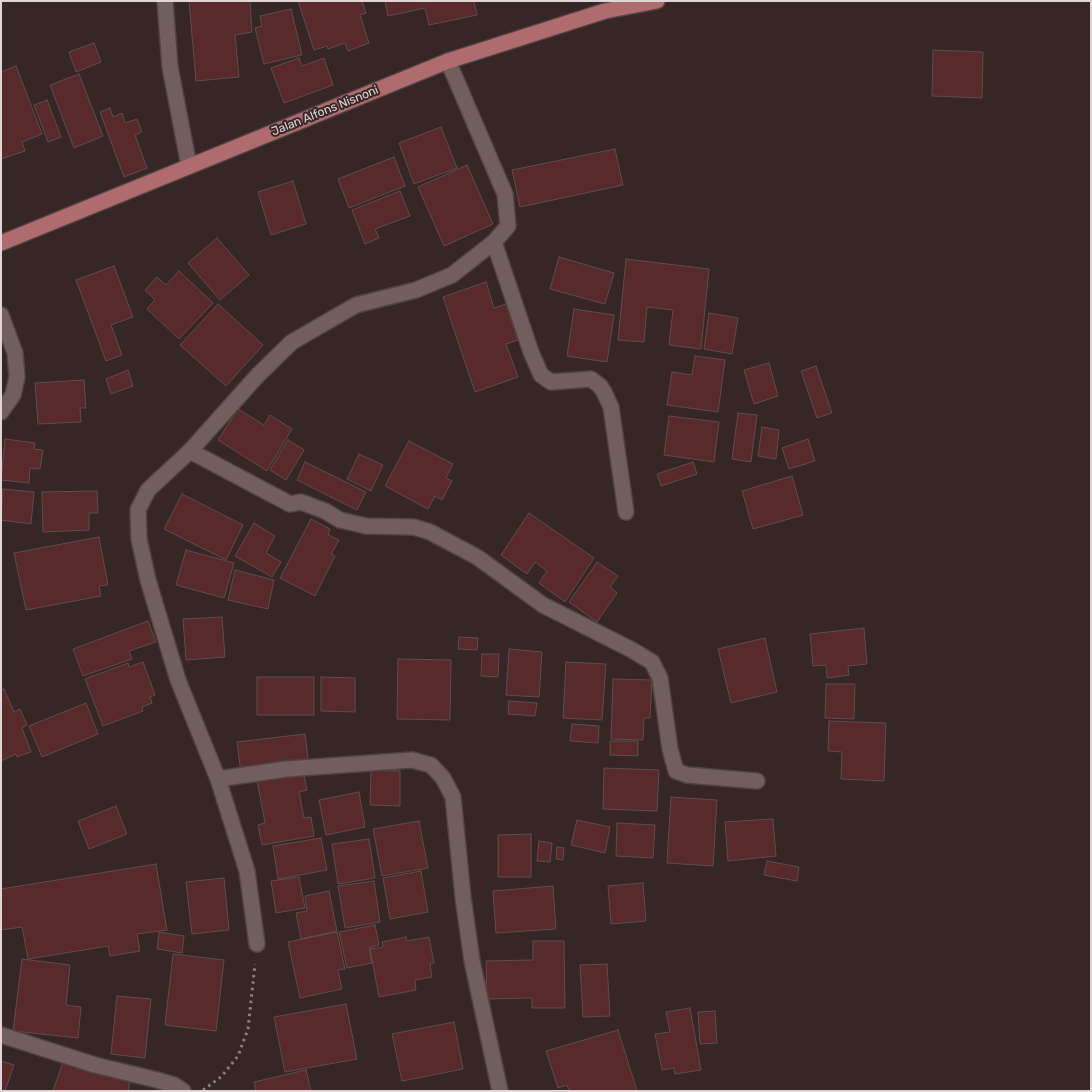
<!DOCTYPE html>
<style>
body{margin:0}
#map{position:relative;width:1092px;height:1092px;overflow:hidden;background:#362626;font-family:Rubik,sans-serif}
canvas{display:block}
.frame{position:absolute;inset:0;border:2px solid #e1d6d5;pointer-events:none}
</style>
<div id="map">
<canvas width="1092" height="1092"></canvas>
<div class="frame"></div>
</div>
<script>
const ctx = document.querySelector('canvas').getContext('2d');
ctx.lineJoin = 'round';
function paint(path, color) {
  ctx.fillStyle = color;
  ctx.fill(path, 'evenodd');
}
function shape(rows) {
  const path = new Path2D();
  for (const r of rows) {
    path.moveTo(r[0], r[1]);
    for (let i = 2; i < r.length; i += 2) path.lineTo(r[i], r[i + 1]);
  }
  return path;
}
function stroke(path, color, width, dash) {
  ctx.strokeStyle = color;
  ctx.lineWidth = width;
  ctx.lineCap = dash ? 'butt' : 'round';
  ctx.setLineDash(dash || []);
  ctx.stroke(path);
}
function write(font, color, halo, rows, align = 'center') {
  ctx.font = font + ' Rubik,sans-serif';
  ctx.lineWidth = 4;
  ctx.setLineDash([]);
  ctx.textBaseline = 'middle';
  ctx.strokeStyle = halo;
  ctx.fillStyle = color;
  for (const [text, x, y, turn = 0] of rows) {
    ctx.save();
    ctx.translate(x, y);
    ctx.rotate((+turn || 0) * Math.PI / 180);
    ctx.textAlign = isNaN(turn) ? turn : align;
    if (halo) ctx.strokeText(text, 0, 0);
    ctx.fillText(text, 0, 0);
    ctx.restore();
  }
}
const building = shape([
 [189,1,250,1,252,32,235,35,239,77,196,81,189,1],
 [298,1,362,1,366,13,360,15,369,43,348,51,345,43,328,49,327,46,314,50,298,1],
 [385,1,474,1,477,15,429,25,425,8,388,16,385,1],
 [291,9,302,55,264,64,255,28,262,26,260,16,291,9],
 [94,43,101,62,76,72,69,52,94,43],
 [933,50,983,52,982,98,932,96,933,50],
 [299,58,302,66,324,58,333,85,284,103,271,68,299,58],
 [16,66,42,134,22,142,25,151,1,159,1,72,16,66],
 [79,74,103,136,74,148,50,85,79,74],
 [47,100,61,137,48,142,34,105,47,100],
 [110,108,113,117,122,113,125,123,137,119,142,132,135,135,147,168,124,177,100,112,110,108],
 [441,127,457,168,414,184,399,143,441,127],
 [615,149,623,185,520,207,512,170,615,149],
 [394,157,405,186,349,208,338,179,394,157],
 [467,165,493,224,444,246,418,187,467,165],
 [293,181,306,224,271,235,258,192,293,181],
 [400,191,410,216,375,229,379,238,365,244,352,210,400,191],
 [217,238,249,275,220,300,188,263,217,238],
 [559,257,614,273,605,304,550,289,559,257],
 [626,259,709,269,701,349,669,345,673,310,647,307,644,342,618,340,626,259],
 [114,266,133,317,111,325,122,355,106,361,76,280,114,266],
 [179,271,213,303,179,339,147,309,155,300,145,290,157,277,166,285,179,271],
 [486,282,494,308,506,304,518,340,506,344,518,377,475,392,443,297,486,282],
 [218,304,263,345,226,386,180,345,218,304],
 [574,309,614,315,607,362,567,356,574,309],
 [709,313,738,318,732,354,704,349,709,313],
 [695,356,725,360,718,412,667,405,672,372,692,375,695,356],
 [769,363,778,396,754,404,744,370,769,363],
 [816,366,832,413,817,418,801,371,816,366],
 [128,370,133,386,111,394,106,379,128,370],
 [84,380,86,408,80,408,81,422,38,424,35,383,84,380],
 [238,409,264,425,270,415,292,429,267,471,218,440,238,409],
 [738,413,757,415,751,462,732,459,738,413],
 [669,416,719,422,714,462,664,455,669,416],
 [762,427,779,430,776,459,758,456,762,427],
 [5,439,35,443,34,449,43,450,40,469,30,468,29,483,1,480,5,439],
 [808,439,815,461,789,469,782,448,808,439],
 [288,440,304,450,286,480,270,470,288,440],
 [409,441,453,464,446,478,452,481,442,500,435,496,428,509,385,486,409,441],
 [359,454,383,465,371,491,347,479,359,454],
 [305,462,366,492,357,510,297,480,305,462],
 [693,462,697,474,661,486,657,474,693,462],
 [792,476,803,515,753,529,742,491,792,476],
 [3,489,34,492,31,524,1,520,3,489],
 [97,491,98,513,89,513,89,530,43,532,42,492,97,491],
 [182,494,243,525,226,560,164,529,182,494],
 [529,513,594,558,565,602,539,583,547,571,535,562,527,574,501,555,529,513],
 [311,519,330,529,328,535,339,540,331,554,335,556,315,596,280,578,311,519],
 [254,523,275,536,266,553,281,562,272,577,235,556,254,523],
 [99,537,108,585,99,586,101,596,26,610,14,553,99,537],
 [186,550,234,563,224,598,176,585,186,550],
 [597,562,618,576,610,587,617,593,597,622,569,602,597,562],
 [235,570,274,580,268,609,228,600,235,570],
 [222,617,225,657,186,660,183,619,222,617],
 [148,621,156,642,129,651,132,659,83,676,73,649,148,621],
 [864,628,867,664,848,666,849,675,827,678,826,665,813,666,810,634,864,628],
 [459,637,478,638,477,650,458,649,459,637],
 [765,638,777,692,731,703,718,649,765,638],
 [509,649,542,652,539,697,506,695,509,649],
 [482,654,499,654,498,677,481,676,482,654],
 [398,659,451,660,450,720,397,719,398,659],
 [143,662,155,695,150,697,152,703,142,707,143,711,103,726,85,679,128,663,129,667,143,662],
 [566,662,606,664,602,720,563,718,566,662],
 [257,677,314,677,314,715,257,715,257,677],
 [321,677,355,678,355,712,321,711,321,677],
 [613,679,652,680,650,718,644,718,643,740,611,739,613,679],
 [826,684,855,684,854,719,825,718,826,684],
 [4,689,14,712,20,709,27,725,22,728,31,752,17,757,16,754,1,761,1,690,4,689],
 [509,701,537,703,535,716,508,714,509,701],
 [86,703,98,734,42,757,29,726,86,703],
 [829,721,886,723,884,781,841,779,842,752,828,751,829,721],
 [572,724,599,726,598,743,570,741,572,724],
 [305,734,309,765,241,773,237,742,305,734],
 [610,741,638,741,638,756,610,755,610,741],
 [604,768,659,770,657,811,603,809,604,768],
 [371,770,400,771,400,806,370,805,371,770],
 [303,771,307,790,299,792,304,818,311,817,314,836,262,845,258,825,265,823,257,780,303,771],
 [359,792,365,827,326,835,319,800,359,792],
 [671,797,717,800,713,866,667,863,671,797],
 [116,806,127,834,89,849,78,821,116,806],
 [773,819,776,856,728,861,725,822,773,819],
 [577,820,610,827,605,853,571,845,577,820],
 [419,821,428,868,382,876,373,829,419,821],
 [617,823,655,825,653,858,616,856,617,823],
 [531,834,531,877,498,877,498,835,531,834],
 [321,838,327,870,278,879,273,846,321,838],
 [369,839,375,878,338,884,332,844,369,839],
 [539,841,552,843,550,862,537,861,539,841],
 [557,847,564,848,563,860,556,859,557,847],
 [767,861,799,867,797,881,764,875,767,861],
 [156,864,167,930,137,934,140,951,110,956,108,946,28,959,22,927,1,930,1,889,156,864],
 [421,871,428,912,390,919,383,878,421,871],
 [299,877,305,908,276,913,271,881,299,877],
 [224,878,229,930,192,934,186,882,224,878],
 [374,881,380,922,345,928,338,886,374,881],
 [643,883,646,921,611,924,608,886,643,883],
 [553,886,556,929,496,933,493,891,553,886],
 [329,891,337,931,301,939,296,913,307,911,305,896,329,891],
 [375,925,379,945,369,948,372,963,347,968,339,932,375,925],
 [159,932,184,936,182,953,157,949,159,932],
 [337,932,345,969,338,970,342,989,300,998,288,942,337,932],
 [406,937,407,941,429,937,434,963,430,964,432,977,415,980,416,990,379,997,370,949,383,947,382,942,406,937],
 [533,941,564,941,565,1008,532,1008,532,998,487,999,486,961,533,960,533,941],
 [173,954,224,960,216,1031,165,1025,173,954],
 [22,959,70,965,66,1005,81,1007,78,1038,13,1031,22,959],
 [607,964,610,1016,583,1017,580,965,607,964],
 [117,996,151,999,145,1058,111,1054,117,996],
 [346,1004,357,1059,285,1072,274,1017,346,1004],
 [690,1008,701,1070,675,1074,674,1068,662,1070,655,1034,670,1032,666,1012,690,1008],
 [715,1011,717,1043,700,1044,698,1012,715,1011],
 [454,1022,463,1069,402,1081,392,1034,454,1022],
 [618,1030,637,1091,569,1091,567,1085,558,1088,546,1051,618,1030],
 [64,1059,130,1082,128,1091,53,1091,64,1059],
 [1,1061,14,1065,5,1091,1,1091,1,1061],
 [306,1070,311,1091,256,1091,254,1082,306,1070]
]);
paint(building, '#592a2b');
stroke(building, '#5f4d4d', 1);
const minor = shape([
 [165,1,170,67,189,166],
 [494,242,531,352,541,375,551,382,591,379,600,386,604,392,611,407,626,512],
 [1,315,15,353,17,377,13,395,1,412],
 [190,451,290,504,301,502,325,511,340,520,366,526,414,527,430,532,477,557,543,605,632,650,652,662,660,678,670,749,676,771,687,775,757,781],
 [218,779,286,769,412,760,431,765,443,778,453,797,463,897,472,961,500,1091],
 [257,944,247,871,218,779,178,680,148,580,139,539,138,510,148,490,190,451,258,375,292,342,356,305,416,290,452,275,494,242,508,226,505,194,448,61],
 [1,1035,95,1065,157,1080,174,1085,183,1091]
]);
const major = shape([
 [1,243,448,61,605,11,657,1]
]);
stroke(minor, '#504342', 18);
stroke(major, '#504342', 18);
stroke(shape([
 [203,1090,221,1077,238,1056,248,1029,255,964]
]), '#8d807f', 3, [2.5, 4]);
stroke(minor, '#715e5d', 15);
stroke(major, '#af6b6d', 15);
write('12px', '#e1d6d5', '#362626', [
 ["Jalan Alfons Nisnoni",325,111,-22]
]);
</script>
